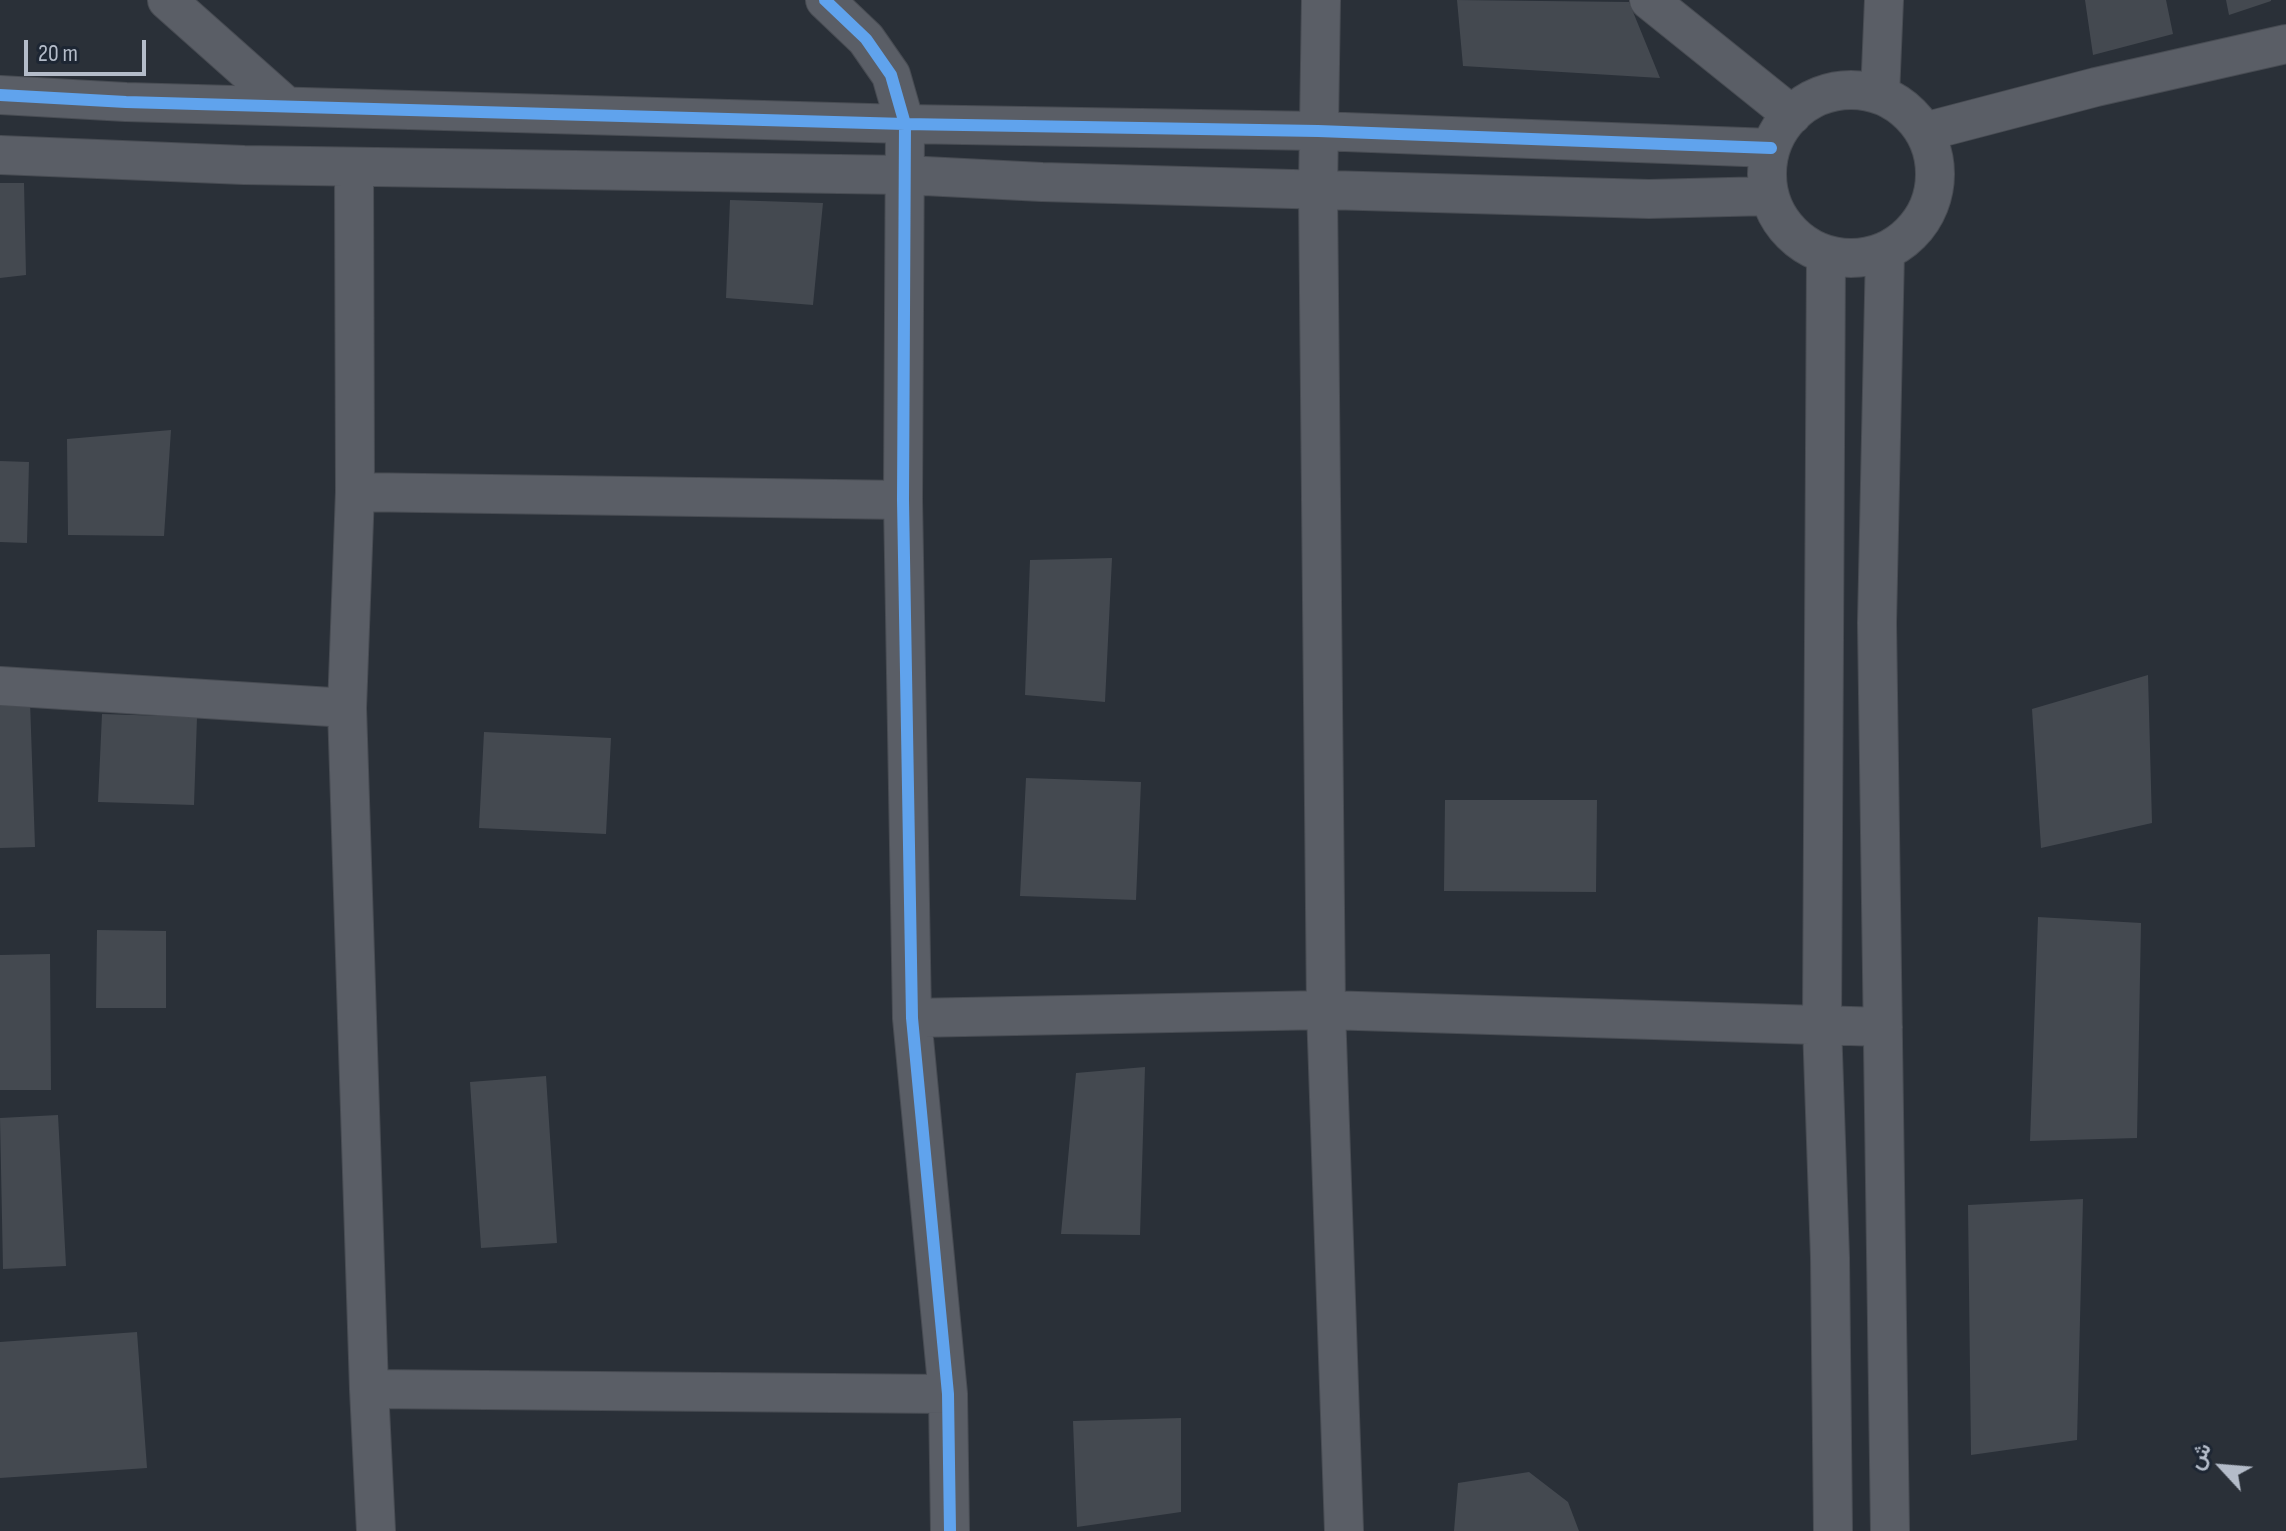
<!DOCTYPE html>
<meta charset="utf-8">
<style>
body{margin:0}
#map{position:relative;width:2286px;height:1531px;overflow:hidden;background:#2a3038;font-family:"Sofia Sans Condensed",Vazirmatn,sans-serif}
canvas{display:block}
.north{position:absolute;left:2182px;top:1427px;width:80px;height:80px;-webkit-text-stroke:6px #1d2633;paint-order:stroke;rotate:296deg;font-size:22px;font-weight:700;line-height:32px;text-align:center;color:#b4bcc9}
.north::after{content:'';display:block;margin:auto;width:28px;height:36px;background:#b4bcc9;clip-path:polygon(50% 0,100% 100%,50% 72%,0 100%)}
.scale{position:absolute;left:24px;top:40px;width:122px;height:36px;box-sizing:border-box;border:4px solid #b4bcc9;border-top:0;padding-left:10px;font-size:24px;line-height:28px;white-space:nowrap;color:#b4bcc9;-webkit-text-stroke:6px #1d2633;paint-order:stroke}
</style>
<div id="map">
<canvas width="2286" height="1531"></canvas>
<div class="north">ش</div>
<div class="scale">20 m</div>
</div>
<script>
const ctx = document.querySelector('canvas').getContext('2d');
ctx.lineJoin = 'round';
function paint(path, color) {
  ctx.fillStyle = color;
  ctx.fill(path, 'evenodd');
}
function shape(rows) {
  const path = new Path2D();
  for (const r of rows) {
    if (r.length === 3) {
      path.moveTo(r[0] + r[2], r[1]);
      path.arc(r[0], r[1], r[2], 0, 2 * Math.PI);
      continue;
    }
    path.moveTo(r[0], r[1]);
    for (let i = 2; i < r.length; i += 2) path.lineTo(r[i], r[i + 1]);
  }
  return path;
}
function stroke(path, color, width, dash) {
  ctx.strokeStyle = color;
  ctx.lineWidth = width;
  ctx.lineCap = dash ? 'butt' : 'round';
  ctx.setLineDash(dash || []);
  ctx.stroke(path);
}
paint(shape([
 [1457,0,1629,2,1660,78,1463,66],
 [2085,0,2166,0,2173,34,2093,55],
 [2226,0,2271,0,2271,1,2229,15],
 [0,183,24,183,26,275,0,278],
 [730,200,823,203,813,305,726,298],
 [171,430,164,536,68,535,67,439],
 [0,461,29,462,27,543,0,542],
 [1112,558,1105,702,1025,695,1030,560],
 [2148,675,2152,823,2041,848,2032,709],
 [30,701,35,847,0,848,0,702],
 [102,714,197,717,194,805,98,802],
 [484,732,611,738,606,834,479,828],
 [1026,778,1141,782,1136,900,1020,896],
 [1445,800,1597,800,1596,892,1444,891],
 [2038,917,2141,923,2137,1138,2030,1141],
 [97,930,166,931,166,1008,96,1008],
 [50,954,51,1090,0,1090,0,955],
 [1145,1067,1140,1235,1061,1234,1076,1073],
 [546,1076,557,1243,481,1248,470,1082],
 [58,1115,66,1266,3,1269,0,1118],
 [2083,1199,2077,1440,1971,1455,1968,1205],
 [137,1332,147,1468,0,1478,0,1342],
 [1181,1418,1181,1512,1077,1527,1073,1421],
 [1529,1472,1568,1502,1579,1531,1454,1531,1458,1483]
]), '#444950');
const minor = shape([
 [167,0,285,105],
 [825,0,866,39,891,75,905,124,903,500,912,1018,948,1394,950,1531],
 [1321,0,1318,191,1326,1010,1344,1531],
 [1649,0,1792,115],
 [1851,174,84],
 [0,95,126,102,905,124,1318,131,1771,148],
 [1880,95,1884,0],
 [1924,132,2096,87,2286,44],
 [0,155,244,165,905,175,1042,182,1649,199,1769,196],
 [354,167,355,492,347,708,369,1389,376,1531],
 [1885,251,1877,623,1890,1531],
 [1826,255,1822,1025,1830,1258,1833,1531],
 [355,492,903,500],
 [0,686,347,708],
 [912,1018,1326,1010,1883,1027],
 [369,1389,948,1394]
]);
stroke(minor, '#484c53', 40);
stroke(minor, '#5a5e66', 38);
stroke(shape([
 [825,0,866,39,891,75,905,124,903,500,912,1018,948,1394,950,1531],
 [0,95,126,102,905,124,1318,131,1771,148]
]), '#60a3ed', 12);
</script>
